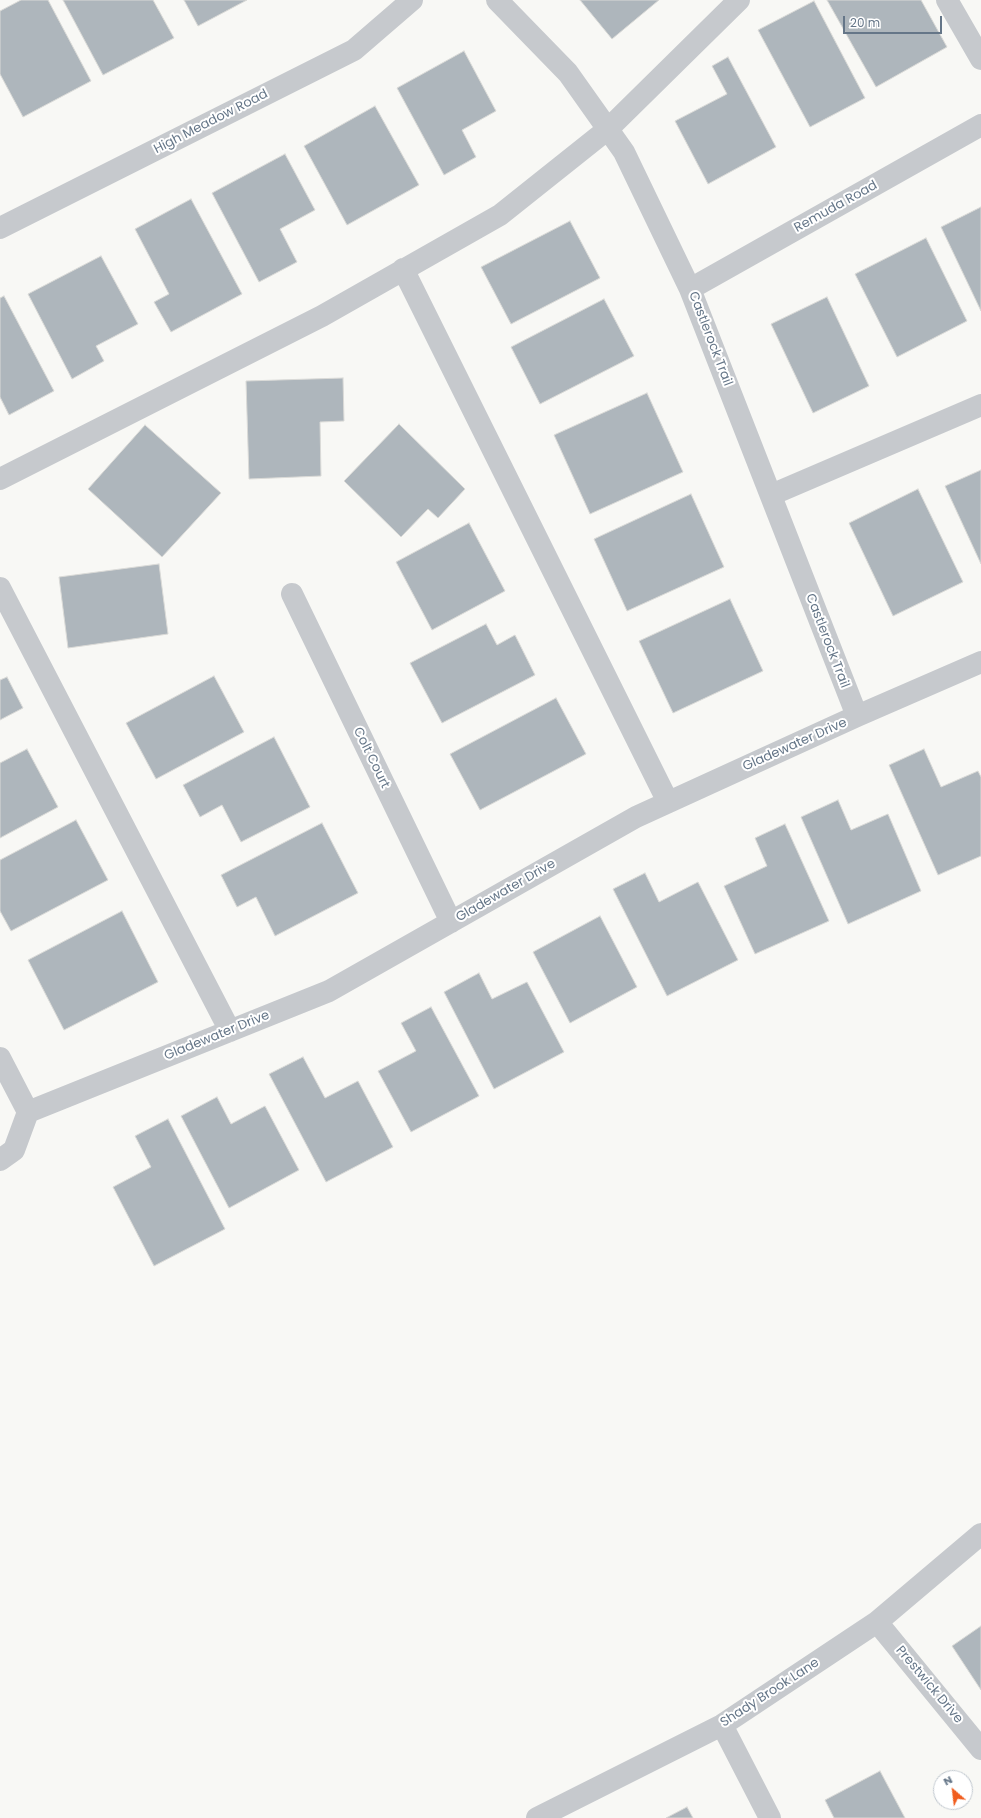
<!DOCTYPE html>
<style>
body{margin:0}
#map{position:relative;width:981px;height:1818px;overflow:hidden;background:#f8f8f5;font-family:Poppins,sans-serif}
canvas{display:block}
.north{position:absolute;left:933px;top:1770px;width:40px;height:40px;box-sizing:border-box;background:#fff;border:1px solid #c1c8cf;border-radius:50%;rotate:332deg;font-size:11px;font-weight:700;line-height:16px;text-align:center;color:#657688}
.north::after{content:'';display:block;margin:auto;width:14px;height:18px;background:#f05d1e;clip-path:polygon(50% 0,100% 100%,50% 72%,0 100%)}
.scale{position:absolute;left:843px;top:16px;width:99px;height:18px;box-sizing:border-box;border:2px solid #657688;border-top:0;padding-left:5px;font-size:12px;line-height:14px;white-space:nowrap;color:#657688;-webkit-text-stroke:3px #fff;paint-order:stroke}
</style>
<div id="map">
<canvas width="981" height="1818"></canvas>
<div class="north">N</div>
<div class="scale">20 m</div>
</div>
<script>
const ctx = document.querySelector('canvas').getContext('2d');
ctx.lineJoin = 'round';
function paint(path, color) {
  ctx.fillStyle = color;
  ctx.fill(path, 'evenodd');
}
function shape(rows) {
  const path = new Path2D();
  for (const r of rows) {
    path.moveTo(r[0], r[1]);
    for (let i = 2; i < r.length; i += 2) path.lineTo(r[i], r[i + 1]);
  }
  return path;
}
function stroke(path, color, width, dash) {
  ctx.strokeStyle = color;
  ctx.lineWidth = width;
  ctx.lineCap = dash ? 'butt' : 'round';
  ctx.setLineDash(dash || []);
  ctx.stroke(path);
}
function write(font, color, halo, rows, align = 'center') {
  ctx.font = font + ' Poppins,sans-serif';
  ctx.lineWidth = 4;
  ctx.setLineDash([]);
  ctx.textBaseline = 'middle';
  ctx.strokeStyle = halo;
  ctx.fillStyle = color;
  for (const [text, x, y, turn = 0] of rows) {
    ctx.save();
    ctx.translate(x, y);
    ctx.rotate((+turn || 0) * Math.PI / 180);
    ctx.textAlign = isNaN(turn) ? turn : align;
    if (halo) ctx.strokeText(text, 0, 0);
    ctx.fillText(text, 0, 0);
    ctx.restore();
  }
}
const building = shape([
 [21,0,48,0,91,81,23,117,0,74,0,11,21,0],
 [63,0,153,0,174,38,103,75,63,0],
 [184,0,247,0,198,26,184,0],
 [580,0,659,0,612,39,580,0],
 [827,0,921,0,947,47,876,87,827,0],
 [814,1,865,98,810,127,758,30,814,1],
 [464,51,496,111,462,130,476,157,444,175,397,88,464,51],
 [728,57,776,147,708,184,675,121,727,94,712,66,728,57],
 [375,106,419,185,347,225,304,146,375,106],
 [285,154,315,210,280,229,297,262,259,282,212,193,285,154],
 [191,199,242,294,171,332,154,302,169,294,135,229,191,199],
 [981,207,981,311,941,227,981,207],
 [570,221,600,278,511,324,481,267,570,221],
 [926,238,967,321,897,357,855,274,926,238],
 [101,256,138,324,96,346,104,361,72,379,28,294,101,256],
 [4,296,54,391,9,415,0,397,0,298,4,296],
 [827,297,869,386,813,413,771,324,827,297],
 [604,299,634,356,540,404,511,347,604,299],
 [343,378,344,421,320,422,321,476,249,479,246,381,343,378],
 [647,393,683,472,590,514,554,435,647,393],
 [399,424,465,489,438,518,428,509,401,537,344,481,399,424],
 [145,425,221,493,162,557,88,489,145,425],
 [981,470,981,564,945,486,981,470],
 [918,489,963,582,893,616,849,523,918,489],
 [691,494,724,567,627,611,594,539,691,494],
 [469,523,505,591,432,630,396,562,469,523],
 [159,564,168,634,68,648,59,577,159,564],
 [730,599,763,671,673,713,639,641,730,599],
 [486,624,497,645,515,635,535,675,442,723,410,663,486,624],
 [214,676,244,732,156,779,126,723,214,676],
 [7,677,23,708,0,720,0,680,7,677],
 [556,698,586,754,480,810,450,754,556,698],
 [274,737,310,807,241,842,222,805,200,817,183,785,274,737],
 [27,749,58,807,0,838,0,763,27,749],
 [924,749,941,787,978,771,981,777,981,856,938,875,889,765,924,749],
 [838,800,851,830,888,814,921,891,848,924,801,817,838,800],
 [76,820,108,880,11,931,0,911,0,860,76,820],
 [322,823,358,893,275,936,256,897,237,907,221,875,322,823],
 [785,824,829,921,755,954,724,886,767,866,755,838,785,824],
 [645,873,659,902,698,882,738,960,667,996,613,889,645,873],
 [122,911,158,982,64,1030,28,960,122,911],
 [600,916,637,987,570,1023,533,952,600,916],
 [479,973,492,999,527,982,564,1052,494,1089,444,992,479,973],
 [431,1007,479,1096,411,1132,378,1071,416,1051,401,1023,431,1007],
 [303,1057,325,1098,358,1081,393,1147,326,1182,269,1074,303,1057],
 [217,1097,231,1124,265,1106,299,1170,229,1208,181,1116,217,1097],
 [168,1119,225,1229,154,1266,113,1187,151,1167,135,1136,168,1119],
 [981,1626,981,1690,952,1646,981,1626],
 [880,1771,905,1818,834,1818,825,1800,880,1771],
 [687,1807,693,1818,666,1818,687,1807]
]);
paint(building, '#aeb6bc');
stroke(building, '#dadad7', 1);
stroke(shape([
 [497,0,568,73,624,152,690,289,857,716],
 [947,0,981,59],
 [0,228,354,50,412,0],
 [403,269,668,802],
 [690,289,981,125],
 [0,479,322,316,500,215,608,129,739,0],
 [771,495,981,405],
 [0,588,230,1031],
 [292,594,451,922],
 [0,1058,28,1112],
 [28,1112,329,991,636,817,857,716,981,662],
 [0,1160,14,1150,28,1112],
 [877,1622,981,1749],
 [722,1725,770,1818],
 [537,1818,722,1725,877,1622,981,1534]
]), '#c6c9cd', 22);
write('13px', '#657688', '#fff', [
 ["High Meadow Road",211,122,-27],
 ["Remuda Road",836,207,-29],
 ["Castlerock Trail",710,339,69],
 ["Castlerock Trail",827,641,69],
 ["Gladewater Drive",795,745,-24],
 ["Colt Court",371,758,64],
 ["Gladewater Drive",506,891,-30],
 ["Gladewater Drive",217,1036,-22],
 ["Prestwick Drive",929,1685,50],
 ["Shady Brook Lane",770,1693,-33]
]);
</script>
